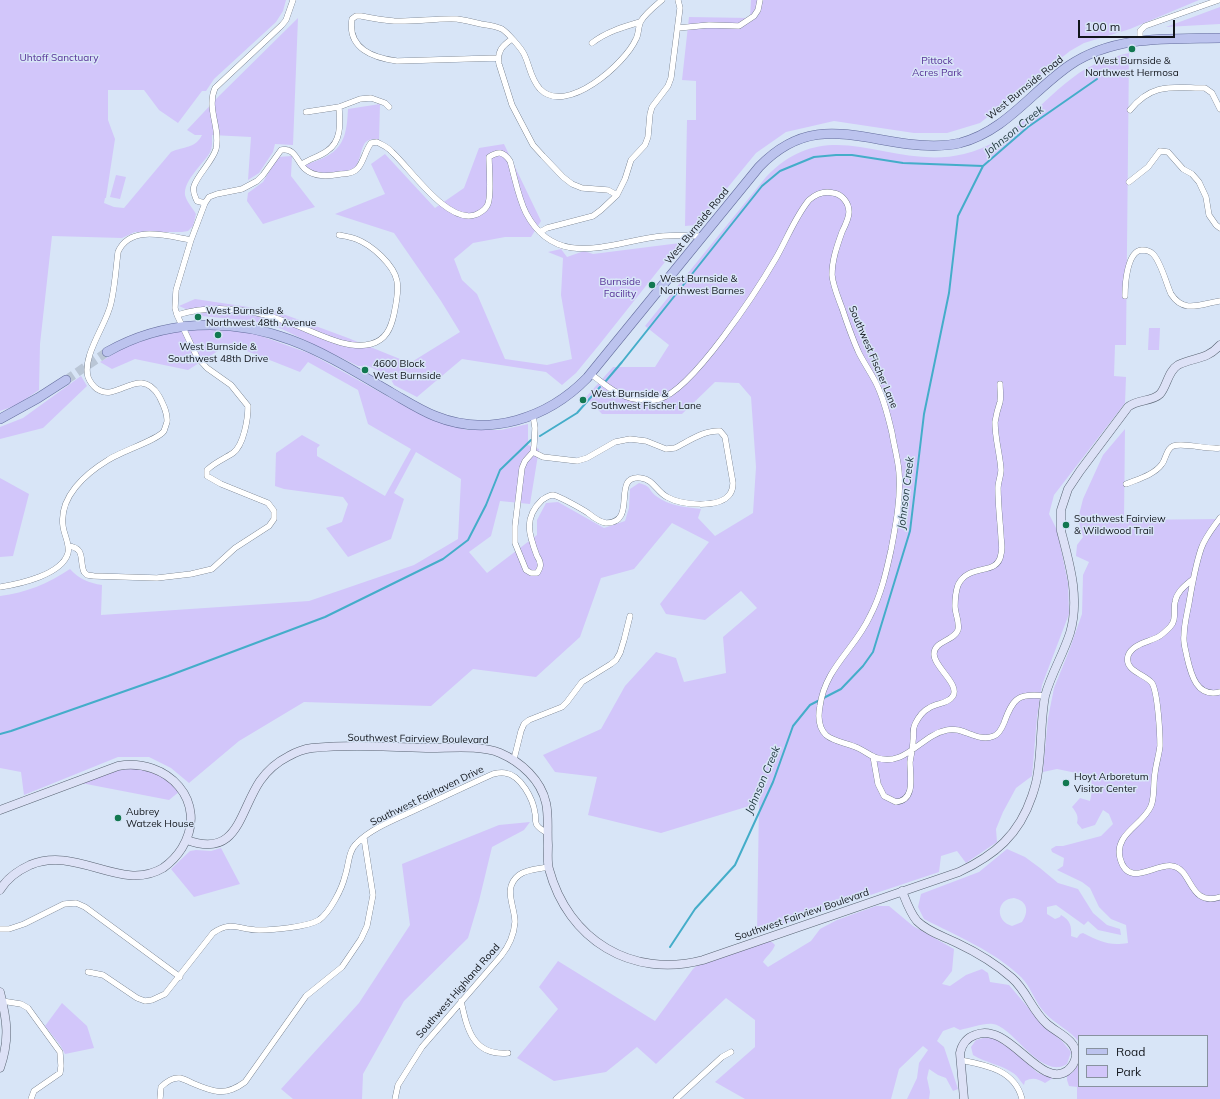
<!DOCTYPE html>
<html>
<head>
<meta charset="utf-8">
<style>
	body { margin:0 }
	#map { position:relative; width:1220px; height:1099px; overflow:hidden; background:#d8e5f7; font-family:Mulish,sans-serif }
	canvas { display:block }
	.legend { position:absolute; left:1078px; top:1035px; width:130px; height:52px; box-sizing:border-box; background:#d8e5f7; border:1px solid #88929f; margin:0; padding:5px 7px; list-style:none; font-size:12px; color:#11151b }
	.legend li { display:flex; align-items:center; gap:8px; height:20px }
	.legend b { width:20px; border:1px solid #88929f }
	.scale { position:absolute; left:1078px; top:20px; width:97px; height:18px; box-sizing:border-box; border:2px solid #11151b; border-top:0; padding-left:5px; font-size:12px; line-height:14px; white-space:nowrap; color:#11151b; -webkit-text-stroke:3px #d8e5f7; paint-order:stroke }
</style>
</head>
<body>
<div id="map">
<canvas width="1220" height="1099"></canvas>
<ul class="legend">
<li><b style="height:5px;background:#bcc3ee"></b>Road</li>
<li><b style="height:11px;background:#d2c6fa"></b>Park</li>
</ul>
<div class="scale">100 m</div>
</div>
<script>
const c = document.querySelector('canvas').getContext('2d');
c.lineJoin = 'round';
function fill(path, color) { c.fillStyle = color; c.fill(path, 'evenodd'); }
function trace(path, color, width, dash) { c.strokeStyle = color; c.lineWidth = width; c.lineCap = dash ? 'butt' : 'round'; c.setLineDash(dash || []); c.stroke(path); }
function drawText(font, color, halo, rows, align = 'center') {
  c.font = font + ' Mulish,sans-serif'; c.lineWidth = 3; c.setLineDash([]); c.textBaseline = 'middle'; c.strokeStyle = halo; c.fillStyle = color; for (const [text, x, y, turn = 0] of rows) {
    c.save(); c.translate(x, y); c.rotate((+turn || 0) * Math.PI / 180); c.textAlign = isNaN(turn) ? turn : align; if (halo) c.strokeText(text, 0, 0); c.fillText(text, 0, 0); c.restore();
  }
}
fill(new Path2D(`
	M0,0H286L283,11L276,22L214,79L206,91H202L178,123L159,110L144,90H108V120L115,139L106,198H105L104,203L114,207L124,208L171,152C184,146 195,149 202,135H195L187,130L219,96L298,18L293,145L275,144L273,152L259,173L248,180L251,137L212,135C212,142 213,148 209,154C202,165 180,184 186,198C188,203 193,209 196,214L193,226L188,231L182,232H135L122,238L52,236L40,344L39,390L17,405L0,411Z
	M751,0H1199L1130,29L1084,43L1070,51L980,123L947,133H914L834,121L786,132L756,153L697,225L685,226L687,120H696V81L682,80L689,17L750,18Z
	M1220,7V24L1166,27Z
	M1129,53L1126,345H1115L1114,376L1126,377L1125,403L1054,495L1049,514L1057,530L1068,583L1069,614L1042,685L1037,717L1032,776L1016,788L1003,812L996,829L997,842L966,863L957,851L941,856L939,872L757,933L759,803L661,833L588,815L597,777L555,772L543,755L601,729L625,686L656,652L676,658L684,682L726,673L723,637L757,608L741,591L705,620L666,614L660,604L709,542L672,523L634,569L601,578L580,637L536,677L473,669L431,706L304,702L239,741L189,783L171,768L149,757H118L24,795L21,772L0,768V596C26,593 49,583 70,569C79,579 89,583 102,585L101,615L309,601L414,565L458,539L461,479L416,452L394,493L404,499L391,539L348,557L326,528L342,522L348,504L343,497L284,489L275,486L276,453L302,435L320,445L317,448V456L385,496L411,449L368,424L358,390L308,362L300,372L229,344L188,370L135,359L112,369L100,362L129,345L179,330L218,328L253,333L311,354L423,416L467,430H501L528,424V445L539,449L530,504L500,501L491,536L469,552L487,573L537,535V520L546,503L558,502L604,528L625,521L629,508L630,489L639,483C653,487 647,489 656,496C669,506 685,507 701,509L698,518L715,536L753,513L756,467L751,397L739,383L715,382L682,414H602L586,397L613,367H655L669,345L645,326L766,177C830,110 890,172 964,154C1014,142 1039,101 1079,73C1094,63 1112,57 1129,53Z
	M380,104L379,140C358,135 364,157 355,167C349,173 323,174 315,172C311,171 307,168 304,166C312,162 320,160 327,156C346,146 347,128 348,109Z
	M504,144L541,221L531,237H505L473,243L454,259L462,280L477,294L505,359L547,365L572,359L561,295L563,258L548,252L561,249L567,257L584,251L593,254L680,243L599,345L576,373L562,385L546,372L462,359L417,397L394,385L389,376L368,366H358L282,329L253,321L202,316L179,306L195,299L275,311L348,338L410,363L460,332L441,301L394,233L335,214L385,194L371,164L385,154L435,208L464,188L479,148Z
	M292,156L291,176L315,207L263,224L247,201L248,193L263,182L278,157Z
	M116,175L126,177L120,199L110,197Z
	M1149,328H1160L1159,350H1148Z
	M81,376L87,386L43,428L0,439V427L23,418Z
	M1125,429L1124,520L1220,519V1099H1077V1087L1069,1086L1067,1080V1076L1073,1072L1079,1063V1086H1207V1036H1079V1042C1070,1030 1055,1024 1045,1013C1035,1002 1031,987 1021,977C994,951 957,936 924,919L918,907L921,894L979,872L1007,849L1025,857L1040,868L1058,883L1078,889L1093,913L1107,925L1120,929L1121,935L1098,930L1088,921L1084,925L1056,905L1047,907V914L1055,919L1060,917L1061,915C1070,920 1072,926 1071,936L1077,938L1080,934L1083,933C1101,942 1109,946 1128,943L1126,925L1111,919L1099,907L1090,888L1082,882L1057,870L1063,866L1064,858L1052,852L1051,849L1056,846H1063L1101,836L1113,824L1109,814L1103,810L1095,825L1082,829L1077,823C1079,816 1076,812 1072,807L1080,798L1090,801L1092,791L1091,776L1057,769L1043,772L1048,718L1054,688L1069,651L1082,614L1083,575L1089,562L1076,556L1077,545L1083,537L1078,519L1083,499L1103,455ZM1014,898C1028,901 1029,912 1022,922L1012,926C995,921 996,899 1014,898Z
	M0,478L29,494L13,556L0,557Z
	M142,768L165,777L180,791L169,800L81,783L119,770Z
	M530,822L524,830L492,847L479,901L468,938L404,1001L363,1074L362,1099H293L281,1089L359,1003L410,925L402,864L499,825Z
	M221,848L240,884L194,897L171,869L190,851L196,850L211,851Z
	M876,906H889L913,926L954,949L952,971L942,984L950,986L966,975L982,969L988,973L990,982L1009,985L1042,1024L1062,1041L1071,1052L1067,1064C1065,1065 1061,1067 1059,1067C1035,1070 1011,1026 993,1024C983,1023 970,1028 960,1030L954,1027L943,1031L937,1041L944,1047L958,1089L953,1091L946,1078L938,1075L929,1069L927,1078L930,1092L929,1099H907L917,1078L919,1063L928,1050L923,1046L899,1069L891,1099H745L715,1082L755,1047V1020L726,998L656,1064L637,1047L606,1072L554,1081L517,1058L558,1009L539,987L558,961L655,1021L693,969L703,960L757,941L772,942L775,945C772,953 767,955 763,962L768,967L811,941L820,929L837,920Z
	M62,1003L87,1026L94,1048L65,1054L60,1045L45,1026Z
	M987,1037L1002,1041L1038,1073L1053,1078L1045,1083C1038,1079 1033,1077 1025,1081L1024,1085C1020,1081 1017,1075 1013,1073C1000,1064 986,1063 973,1055L971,1047L976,1040Z`), '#d2c6fa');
trace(new Path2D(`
	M605,382L622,362L762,186L780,171L814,157L836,155H852L903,163L983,166
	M540,436L577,413L600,387
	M0,734L11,731L168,676L325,617L443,559L468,540L486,505L500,470L531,440
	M670,947L695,909L735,865L773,782L793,726L810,705L841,689L863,666L873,652L910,531L924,414L949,293L958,216L983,166L1028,127L1097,79`), '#44adc9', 2);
trace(new Path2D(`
	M66,380L107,352`), '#bac6d6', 9, [9, 4.5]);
const street = new Path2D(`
	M678,28L709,25L739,26L754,16L758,10L760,0
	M512,39C502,46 497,51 499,64L512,105L533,145L543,156L563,177L572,184L582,188L608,190L617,195
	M1140,40V31L1145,26L1219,0
	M592,43C606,32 623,27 640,22
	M498,58L397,61C374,58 347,49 352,19L356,16H361C371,18 382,20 394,21C415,22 436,18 457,19C465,20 473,22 481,24C488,25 496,26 502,29C507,32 521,48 524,54C530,66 530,78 540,89C566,116 625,64 636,39C639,34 638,26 641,21C646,13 655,6 662,0
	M1130,110C1153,82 1173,88 1205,88L1212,93L1220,109
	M306,112L339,107L360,99L371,98L385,103L389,107
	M302,164C311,158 319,157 327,151C342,141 340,123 339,107
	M1129,182L1148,167L1160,151L1168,152L1183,169L1192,174L1199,182L1206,197L1209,215L1216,225L1220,228
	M205,203L197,201C195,196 192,192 194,186C198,174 212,162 216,149C221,128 206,109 215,88L282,25L286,20L293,0
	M540,232L547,228L593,216L601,210L617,195L625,179L631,160L645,145L648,137L650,114L652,107L668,86L671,78L680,8L678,0
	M1125,296C1125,284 1127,251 1142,250C1146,250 1150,251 1153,254C1161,262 1166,283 1171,294C1184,314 1200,304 1220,301
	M177,315C213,304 252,309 287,322C312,330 345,351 371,344C386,340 391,328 394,314C396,304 399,292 397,281C394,265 372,245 356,239C351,237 344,236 339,235
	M591,374C609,388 621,399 644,400C649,400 655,401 659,399C692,391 758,289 776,258C787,239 795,217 809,200C816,194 825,191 833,193C842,194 849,203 849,212C849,218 845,226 842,232C837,246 832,260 832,275C833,286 838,297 842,308C847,323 852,338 859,353C864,363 871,373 876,383C884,399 888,416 892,433C894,446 898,459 899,472C901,498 896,524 891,550C886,573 881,595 870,616C855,649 825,668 820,706C818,716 818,727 826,735C834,742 848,743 858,748C865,751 870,756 877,758C906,767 921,735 947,730C963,726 977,743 994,736C999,734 1002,728 1004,723C1013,698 1018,693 1045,696
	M533,415L535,428L534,446L533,452L525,461L522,468L515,526V543L526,570L531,573H537C538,572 540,568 540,567C541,564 539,559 537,556C529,535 523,518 542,500C545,498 549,495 553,495C559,496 582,509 588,513C593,517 599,522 606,523C639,523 610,474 641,478C653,479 657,492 667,497C681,505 719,509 730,494C732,491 733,487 733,483L725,437L720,431C704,430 689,441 675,448L666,449L646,441L630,439L615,442L587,458L577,461L543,457L533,452
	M1126,484C1138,479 1154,475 1162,464C1166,459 1166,449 1173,446C1184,442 1207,450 1220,448
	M1220,518C1213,528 1205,537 1201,549C1195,567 1192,585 1189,603C1187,614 1184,625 1184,636C1183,643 1186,651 1187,657C1191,675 1197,698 1220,692
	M68,546C86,548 79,560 84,572L87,575L94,576L157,578L191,574L212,569L235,548L269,526L274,519V511L268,503L221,484L207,476V470C215,462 224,459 233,453C244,445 248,418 248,406L231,385L207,368L197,357L177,315L175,308L176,290L191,240L205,203L209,197L217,194L242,189L257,181L263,175L281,150C295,147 297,162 305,169C315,178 330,176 341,174C347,174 354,173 358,168C364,161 365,151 371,143L377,142C382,145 388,147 392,152C410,168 447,224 475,215C480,213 484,211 487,206C492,199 489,167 489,157C498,151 503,151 510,161C515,178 518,197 526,213C557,272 613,241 663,236C676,235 689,236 702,236
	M1193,579C1186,585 1177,591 1175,602C1173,611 1177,620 1170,627C1166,631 1162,635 1158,637C1149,642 1132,644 1128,656C1124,671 1145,674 1152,683C1158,693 1160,734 1160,746C1159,755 1156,764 1155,773C1153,783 1155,796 1151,806C1143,825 1114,834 1120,858C1128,889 1155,863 1172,866C1193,869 1188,907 1220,897
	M0,587C19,584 62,575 68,553C70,544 64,535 63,526C59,497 85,474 108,460C119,452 158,440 164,431C165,428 166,425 167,422C168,413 163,404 159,396C139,364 118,403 97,389C93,386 90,382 88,377C82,355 107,324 111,303C115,286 116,268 118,252C130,224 168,236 191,240
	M873,756L878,784L884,796L896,802C916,800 910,776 910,762C911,755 913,748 913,741C914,735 912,730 915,724C918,718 923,711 929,708C936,703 948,704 953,696C960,684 934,667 934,654C934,641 954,641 958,630C960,622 955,614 955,606C955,599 956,591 958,585C969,562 998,577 1001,554C1003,548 1001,542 1001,536C1000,520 998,504 998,488C998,482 1001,476 1001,470C1000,454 995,439 995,422C996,416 998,408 1000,402C1001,396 1000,390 1000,384
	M514,759L521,731L524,724L529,720L562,707L567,702L582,682L611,664L616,660L620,653L624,640L630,616
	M0,929H9L24,924L64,904L76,903L85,907L180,977
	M88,972L103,975L137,998L145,1001L152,1000L165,994L213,933C231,920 239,930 259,930C274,930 307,927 319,920C330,912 342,889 345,876C349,865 348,851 357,843C372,828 394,820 413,811C439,799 466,786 493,774C497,773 501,772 505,773C521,775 533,799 535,813C536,816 535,820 536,823C537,828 543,830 547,833
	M2,1001L21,1004L28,1008L60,1052L61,1066L60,1073L34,1091L31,1099
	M461,1001C467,1029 473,1056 508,1053
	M960,1060C986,1065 1015,1070 1022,1099
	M160,1099L161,1087C166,1082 172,1077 180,1078C184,1079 188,1081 192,1083C213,1092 225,1097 245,1082L306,996L342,967L361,939L367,926L373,895L364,838
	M395,1099L398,1085L422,1047L501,956C509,946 514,935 515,922C515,906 502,888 519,875C527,869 539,869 549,867
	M676,1099L722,1057L731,1052`);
const secondary = new Path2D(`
	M0,810L118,766C167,757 210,802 182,848C177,856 170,863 163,868C121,893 77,845 30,865C17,871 7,878 0,890
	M187,840C238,859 239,812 260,781C267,771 277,762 289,756C296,752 304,749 312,748C351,744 391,747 431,748C452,748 481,745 500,753C521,762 541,780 546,803C549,816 547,831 548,845C548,853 547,862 549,869C568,940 632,979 703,960L959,872C995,855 1019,835 1032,796C1034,790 1036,784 1037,778C1042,751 1040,723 1045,696C1051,674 1063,655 1070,633C1080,599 1070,565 1061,531V510L1068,489L1080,471L1128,407C1137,399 1152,402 1160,394C1167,386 1168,371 1178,365C1194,357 1207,360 1220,345
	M902,891C906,901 910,913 917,921C928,932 943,936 957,943C976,952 996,964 1012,978C1027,991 1032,1011 1047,1024C1057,1033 1077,1040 1076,1056C1075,1062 1071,1068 1067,1071C1040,1090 1008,1020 975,1035C966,1038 962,1044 960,1053L964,1099
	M0,992C7,1020 10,1039 0,1068`);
const primary = new Path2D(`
	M107,352C163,320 230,317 291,340C326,353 359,374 392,393C406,401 420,410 435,416C489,438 548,418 587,378L759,167C807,117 849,136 908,144C925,146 943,147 960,143C1006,131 1032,91 1070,65C1115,35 1169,39 1220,38
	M0,419L38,398L66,380`);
trace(street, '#586372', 6);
trace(secondary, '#586372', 9);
trace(primary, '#636c9c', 10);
trace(street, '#fff', 5.5);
trace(secondary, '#dde1f6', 8);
trace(primary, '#bcc3ee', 9);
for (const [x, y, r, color] of [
	[1132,49,4,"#127850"],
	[652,285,4,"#127850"],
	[198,317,4,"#127850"],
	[218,335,4,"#127850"],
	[365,370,4,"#127850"],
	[583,400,4,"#127850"],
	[1066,525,4,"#127850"],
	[1066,783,4,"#127850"],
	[118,818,4,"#127850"]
]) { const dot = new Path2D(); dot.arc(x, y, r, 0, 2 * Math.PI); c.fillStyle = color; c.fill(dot); trace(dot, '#d8e5f7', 1.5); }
drawText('10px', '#542f95', '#d8e5f7', [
	["Uhtoff Sanctuary",59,58],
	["Pittock",937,61],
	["Acres Park",937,73],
	["Burnside",620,282],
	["Facility",620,294]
]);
drawText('10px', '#11151b', '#d8e5f7', [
	["West Burnside &",1132,61,"center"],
	["Northwest Hermosa",1132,73,"center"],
	["West Burnside &",660,279],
	["Northwest Barnes",660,291],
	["West Burnside &",206,311],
	["Northwest 48th Avenue",206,323],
	["West Burnside &",218,347,"center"],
	["Southwest 48th Drive",218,359,"center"],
	["4600 Block",373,364],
	["West Burnside",373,376],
	["West Burnside &",591,394],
	["Southwest Fischer Lane",591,406],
	["Southwest Fairview",1074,519],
	["& Wildwood Trail",1074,531],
	["Hoyt Arboretum",1074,777],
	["Visitor Center",1074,789],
	["Aubrey",126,812],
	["Watzek House",126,824]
], 'left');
drawText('10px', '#11151b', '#d8e5f7', [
	["West Burnside Road",1025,88,-39],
	["West Burnside Road",697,226,-51],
	["Southwest Fischer Lane",873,357,67],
	["Southwest Fairview Boulevard",418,739,1],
	["Southwest Fairhaven Drive",427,796,-26],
	["Southwest Fairview Boulevard",802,915,-19],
	["Southwest Highland Road",458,991,-49]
]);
drawText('italic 11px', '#1e353c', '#d8e5f7', [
	["Johnson Creek",1014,131,-39],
	["Johnson Creek",906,493,-83],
	["Johnson Creek",763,780,-67]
]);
</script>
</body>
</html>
